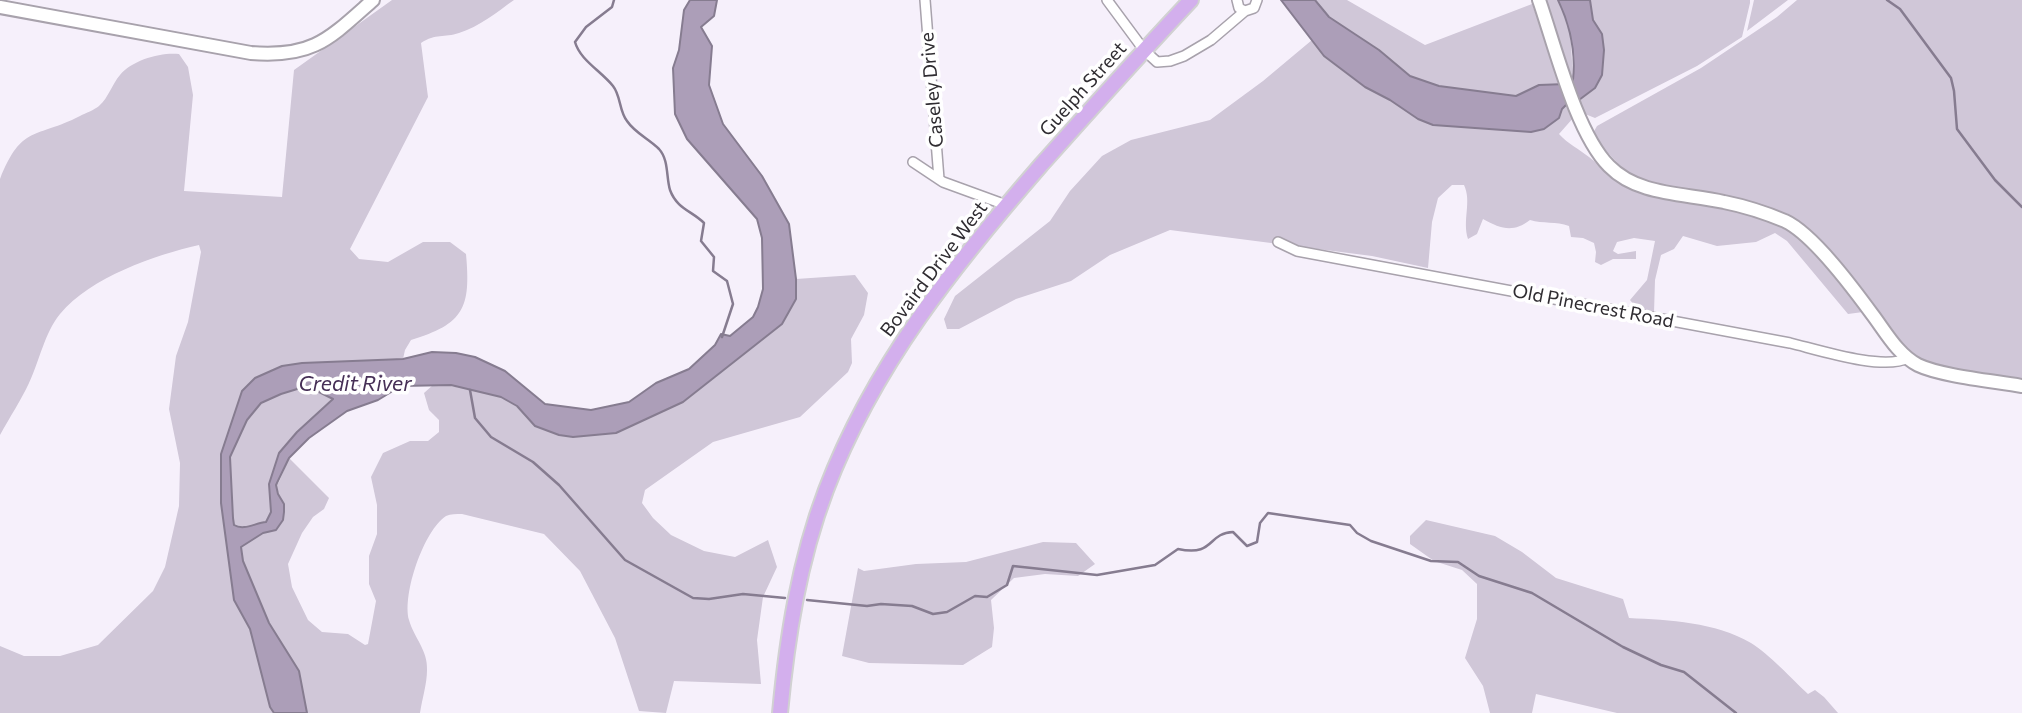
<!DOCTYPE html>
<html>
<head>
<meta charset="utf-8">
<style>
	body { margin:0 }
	canvas { display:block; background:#f6f0fb }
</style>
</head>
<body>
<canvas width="2022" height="713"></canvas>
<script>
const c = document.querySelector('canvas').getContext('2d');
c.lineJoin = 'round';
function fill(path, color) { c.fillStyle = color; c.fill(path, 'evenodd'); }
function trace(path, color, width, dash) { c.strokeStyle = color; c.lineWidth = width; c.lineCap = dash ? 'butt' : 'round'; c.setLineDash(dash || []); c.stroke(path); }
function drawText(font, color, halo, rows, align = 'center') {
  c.font = font + ' Commissioner,sans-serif'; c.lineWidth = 7; c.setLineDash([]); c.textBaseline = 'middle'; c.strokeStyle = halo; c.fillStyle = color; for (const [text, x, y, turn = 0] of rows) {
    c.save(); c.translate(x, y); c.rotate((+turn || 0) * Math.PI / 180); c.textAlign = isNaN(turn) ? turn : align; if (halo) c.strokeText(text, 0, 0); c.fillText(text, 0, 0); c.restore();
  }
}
fill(new Path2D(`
	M392,0H514C497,12 479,27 459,33C444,38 436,33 421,43L428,97L350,249L359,259L388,262L423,242H450L466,254C471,308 464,324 411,340L405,350L403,359L302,363L282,366L255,378L242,391L221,454V503L234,600L250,629L270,707L274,713H0V646L24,656H60L98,645L153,591L165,567L179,506L180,463L169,409L176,356L188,322L201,252L199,245C155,255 91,277 60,314C44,334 40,360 29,383C21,400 10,417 0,435V179C22,124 35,139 80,116C86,113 94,110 99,106C109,97 112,84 120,75C132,60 161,52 179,54L188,67L193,95L184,191L282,197L294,70Z
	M1315,0H1347L1425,45L1532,4L1561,84L1539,85L1516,96L1439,86L1409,76L1379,50L1329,17Z
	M1544,0H1558L1570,24L1573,80Z
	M1590,0H1750V3L1742,37L1697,66L1595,118L1585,114L1579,100L1595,88L1602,34L1593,20Z
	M1754,0H1788L1747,31Z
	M1797,0H2022V382L1947,369L1924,362L1909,352L1809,233L1642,181L1628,174L1606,151L1603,152L1593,133L1597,126L1701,68L1777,17Z
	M1312,40L1324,56L1365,87L1390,100L1531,132L1568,103L1574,117L1559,134C1568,144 1579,149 1589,157C1604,169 1619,184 1637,191C1658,200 1682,201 1705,204C1729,207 1767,217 1788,228C1819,246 1841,284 1863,312L1848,314L1787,241L1775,233L1756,242L1717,246L1683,236L1674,249L1661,255L1655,280L1654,313C1644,313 1636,308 1630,300L1647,280L1655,241L1634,238L1617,242L1613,251L1618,254L1636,251V259H1613L1601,265L1595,262L1596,252L1594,243L1583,238L1571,237L1569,226C1556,221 1543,224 1530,220C1513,233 1501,229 1483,219L1477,234L1468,239C1462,220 1472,202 1464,185H1452L1438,198L1432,222L1428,268L1372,256L1170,230L1110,255L1071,281L1016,299L959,329H947L944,319L955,296L1050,221L1070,191L1102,156L1131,140L1210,120L1263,81Z
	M855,275L868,293L864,315L851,339L852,363L848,372L800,417L713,442L645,490L642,503L653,518L671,535L704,551L735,557L768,540L777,567L763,597L757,640L761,684L674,681L666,713L639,711L615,638L580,571L544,534L462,514C456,514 451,514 446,516C424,530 402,594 409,620C414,638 428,650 427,670C427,684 422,699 420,713H307L299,671L269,623L243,561L241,547L263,533L276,530L281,501L276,485L279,482L289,458L329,498L324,509L313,517L302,533L288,564L292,587L308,620L322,632L348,634L365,645L368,644L376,601L369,584V556L377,534V505L371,477L383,453L410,441H428L439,432V420L429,410L424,393L433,385C457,385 495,391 515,405C522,410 529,419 535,426L683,402L782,324L796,299V279Z
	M308,386L334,398L284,447L269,484L271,512L266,522C254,523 244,532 234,525L233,518L230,457L247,420L261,403L281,394Z
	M1426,520L1495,536L1522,552L1556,578L1623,599L1629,618C1670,620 1715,622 1751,643C1769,654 1792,679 1808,694L1815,690L1824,697L1838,713H1617L1536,694L1532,713H1490L1483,686L1465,658L1477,619V584L1462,570L1434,561L1410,544V536Z
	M1043,542L1076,543L1095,564L1078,576L1045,574L1014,578L991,600L994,628L992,647L963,665L869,663L842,656L858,568L864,571L916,564L966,562Z`), '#d0c7d8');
const water = new Path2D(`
	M690,0H717L714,16L701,27L712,46L709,85L723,124L762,176L789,224L796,279V299L782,324L683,402L616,433L573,437L559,435L535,426L517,406L501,397L451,385L401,386L378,400L347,411L309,438L289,458L276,485L278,494L284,504V512L283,520L276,530L263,533L241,547L243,561L269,623L299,671L307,713H274L270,707L250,629L234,600L221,503V454L242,391L255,378L282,366L302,363L403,359L432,352L456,353L475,357L505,371L545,404L591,410L629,402L656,383L689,369L715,345L721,334L730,336L753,317L758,307L763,289L762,238L757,219L687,139L675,114L673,68L679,50L684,10ZM307,386L333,399L297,432L279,453L269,484L271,512L266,522C255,523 244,531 234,525L233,518L230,457L247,420L261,403L281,394Z
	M1281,0H1315L1329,17L1379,50L1410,76L1439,86L1516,96L1539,85L1566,84L1573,80C1576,52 1570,25 1558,0H1590L1593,20L1602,34L1604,50L1602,75L1595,88L1579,100L1568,103L1562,109L1559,118L1544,129L1531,132L1433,125L1418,119L1390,100L1365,87L1324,56Z`);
fill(water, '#ac9eb8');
trace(water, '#867c90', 2);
trace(new Path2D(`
	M614,0L612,7L586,27L575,42C580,60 601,71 613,86C621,96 619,111 627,121C635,133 649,139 659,149C669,160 666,177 670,190C677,209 692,211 704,223L701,241L714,257L713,271L727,281L733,304L722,337
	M1887,0L1900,9L1951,78L1954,91L1957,129L1995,180L2022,207
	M470,390L475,418L491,437L533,462L559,485L625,560L693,598L709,599L743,594L785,598
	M807,600L867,606L881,604L912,606L933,614L947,612L975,596L987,597L1007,585L1013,566L1097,575L1155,565L1178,549C1215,557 1207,533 1233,532L1247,546L1257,542L1260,523L1268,513L1350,525L1357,533L1371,541L1431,561L1458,562L1479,576L1532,593L1623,647L1661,665L1684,672L1736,713`), '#867c90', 2.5);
const minor = new Path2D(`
	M925,0L939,179
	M1107,0L1144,50L1157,62L1170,61L1184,56L1211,40L1245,11L1254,8L1257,0
	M1237,0L1239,8L1245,11
	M913,162L943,182L1006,205
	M1278,242L1297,251L1790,343C1819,350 1883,371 1908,358`);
const secondary = new Path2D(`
	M1539,0C1555,46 1576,133 1609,166C1638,196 1685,193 1724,202C1744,206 1766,213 1785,221C1813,234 1853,288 1872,314C1885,331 1898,355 1918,365C1941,376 1994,381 2022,386
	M0,7L251,53C313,58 329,39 373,0`);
const primary = new Path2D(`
	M780,713C787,638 799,561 826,490C873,366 955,264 1041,165C1091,109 1140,54 1191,0`);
trace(minor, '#a8a2ac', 12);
trace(secondary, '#a8a2ac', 16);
trace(primary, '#d1d1d2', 18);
trace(minor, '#fff', 9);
trace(secondary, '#fff', 12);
trace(primary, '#d3afed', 14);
drawText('19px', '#2f2c31', '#fff', [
	["Guelph Street",1083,89,-48],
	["Caseley Drive",932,90,-95],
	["Bovaird Drive West",934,269,-53],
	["Old Pinecrest Road",1593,306,11]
]);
drawText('italic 21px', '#462f56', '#fff', [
	["Credit River",355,384]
]);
</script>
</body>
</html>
